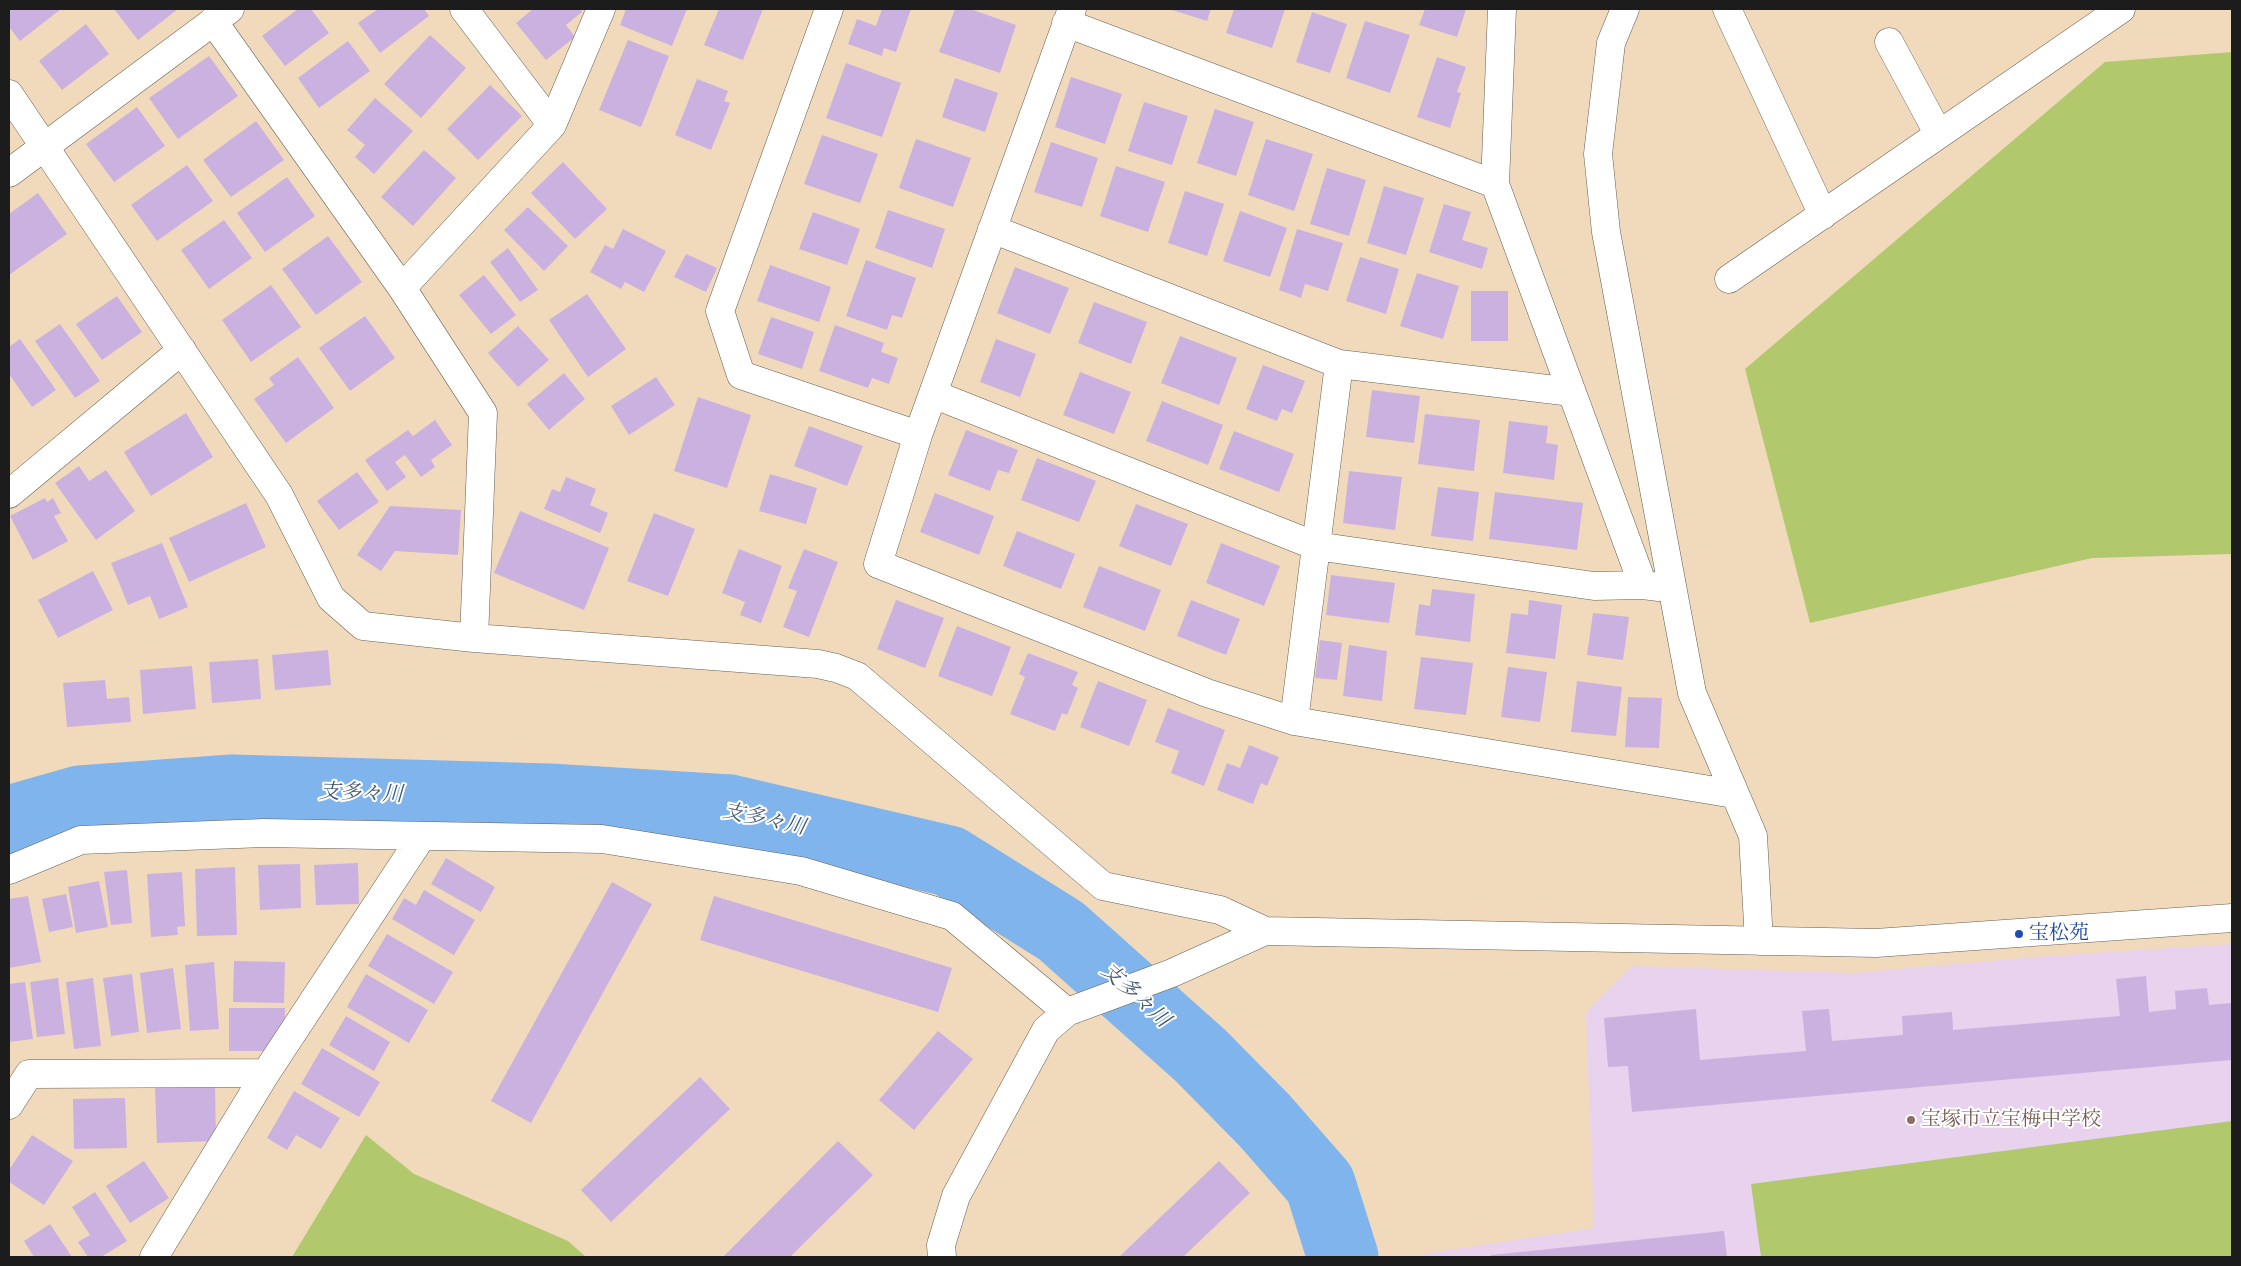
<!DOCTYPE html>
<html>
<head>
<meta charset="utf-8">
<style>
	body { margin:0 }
	#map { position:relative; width:2241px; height:1266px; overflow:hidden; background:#f1dabb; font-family:"Gentium Book Plus",serif }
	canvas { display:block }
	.frame { position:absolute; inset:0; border:10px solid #1c1c1c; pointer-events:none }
</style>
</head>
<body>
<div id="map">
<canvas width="2241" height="1266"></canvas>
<div class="frame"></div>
</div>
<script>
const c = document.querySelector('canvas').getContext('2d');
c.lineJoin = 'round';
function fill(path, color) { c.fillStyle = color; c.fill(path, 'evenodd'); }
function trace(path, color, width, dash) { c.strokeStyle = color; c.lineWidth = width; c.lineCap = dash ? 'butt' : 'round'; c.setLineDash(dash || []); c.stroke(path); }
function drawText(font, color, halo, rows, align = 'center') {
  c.font = font + ' "Gentium Book Plus","Noto Serif JP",serif'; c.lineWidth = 4; c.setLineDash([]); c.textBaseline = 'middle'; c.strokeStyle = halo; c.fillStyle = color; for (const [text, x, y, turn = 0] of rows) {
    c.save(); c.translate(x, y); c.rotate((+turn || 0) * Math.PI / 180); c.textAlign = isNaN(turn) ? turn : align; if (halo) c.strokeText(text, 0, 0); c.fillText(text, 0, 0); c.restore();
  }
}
fill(new Path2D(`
	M2232,944V1257H1424L1423,1254L1594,1228L1586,1013L1632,966L1855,973L2034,957Z`), '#e8d2ee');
fill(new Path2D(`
	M2232,52V554L2092,558L1810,623L1745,369L2105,62Z
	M2232,1121V1257H1761L1751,1184Z
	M366,1135L414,1174L568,1241L586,1257H292Z`), '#b1c86d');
trace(new Path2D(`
	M9,821L80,801L232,790L549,799L730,810L949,861L1061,931L1201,1056L1265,1121L1320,1184L1343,1257`), '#7fb4ed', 71);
fill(new Path2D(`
	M9,9H61L20,41L9,27Z
	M114,9H178L138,40Z
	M298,9H311L329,33L285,66L262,36Z
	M378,9H424L429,16L380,53L358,23Z
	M533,9H580L582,12L566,25L575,37L546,60L516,23Z
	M626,9H687L672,46L620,25Z
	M719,9H763L743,60L704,45Z
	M882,9H911L896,52L884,48L882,56L848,44L857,19L876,26Z
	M955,9H970L1016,25L1000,73L939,52Z
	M1169,9H1211L1207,21Z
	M1234,9H1285L1272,48L1226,33Z
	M1425,9H1466L1457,37L1419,25Z
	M1312,12L1347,24L1330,73L1296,62Z
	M1365,21L1410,35L1390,93L1346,78Z
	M86,24L109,54L62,90L39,61Z
	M430,35L466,68L421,118L384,84Z
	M628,40L669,56L641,127L599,110Z
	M348,41L370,71L319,108L298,78Z
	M209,56L238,96L178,139L149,98Z
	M1437,57L1466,67L1457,92L1461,93L1450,128L1417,117Z
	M846,63L901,83L882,137L826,118Z
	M1071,77L1122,94L1105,144L1055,127Z
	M955,78L998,93L985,132L942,117Z
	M697,79L728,91L724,101L730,103L711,150L675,135Z
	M490,85L522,116L478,160L447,129Z
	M375,98L413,131L374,174L355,157L365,145L347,130Z
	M1144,102L1188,116L1172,165L1128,151Z
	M137,107L165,146L114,182L86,144Z
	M1215,109L1254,122L1236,176L1197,163Z
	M256,121L284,160L231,197L203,160Z
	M822,135L878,154L860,203L804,184Z
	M916,139L971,158L953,207L899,188Z
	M1266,139L1313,154L1294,211L1248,195Z
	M1051,142L1098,158L1082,207L1034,192Z
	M424,150L456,178L413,226L381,197Z
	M563,162L607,209L575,239L531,193Z
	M187,165L213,201L157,241L131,205Z
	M1116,166L1165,182L1148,232L1100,216Z
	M1327,168L1366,180L1349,236L1310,224Z
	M287,177L315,216L265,252L237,213Z
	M1384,186L1424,198L1406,255L1367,243Z
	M1185,191L1224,204L1207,256L1168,243Z
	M38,193L67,234L9,275V214Z
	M1444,204L1471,212L1462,240L1488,248L1482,269L1429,252Z
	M528,207L568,246L544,271L504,230Z
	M888,210L945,229L932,268L875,248Z
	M1240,211L1287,228L1270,277L1223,261Z
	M813,212L860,229L847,265L799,249Z
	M224,220L252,258L209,289L181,250Z
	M623,229L666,251L644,292L625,282L621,289L590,272L605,245L613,249Z
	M1297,229L1343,243L1328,291L1305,284L1301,298L1279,290Z
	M328,236L362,282L316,315L282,269Z
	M508,248L538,290L520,302L490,262Z
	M686,254L717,268L706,292L674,277Z
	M1360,257L1399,269L1386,314L1346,301Z
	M866,260L916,278L902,318L892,315L887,330L846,316Z
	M770,265L831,287L819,322L757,301Z
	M1015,267L1069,288L1050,334L997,313Z
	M1417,273L1459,286L1443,339L1400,326Z
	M484,275L516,315L491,334L459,295Z
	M271,285L301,327L251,362L222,320Z
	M1471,291H1508V341H1471Z
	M587,294L626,349L588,377L549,320Z
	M117,296L142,332L102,360L76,324Z
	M1094,302L1147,322L1131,364L1078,343Z
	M365,316L395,358L350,391L319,348Z
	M771,317L814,332L802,369L758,354Z
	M60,324L100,381L75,398L35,341Z
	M835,325L884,343L881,352L898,358L889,384L872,378L868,388L819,371Z
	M518,326L549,360L518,387L488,353Z
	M1180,336L1237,358L1219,405L1161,383Z
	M20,339L56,390L32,407L9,374V347Z
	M996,339L1036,354L1020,397L980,382Z
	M298,357L334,408L286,443L254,399L274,385L269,378Z
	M1263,365L1305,381L1292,413L1282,409L1277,421L1246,409Z
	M1080,372L1131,392L1114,434L1063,415Z
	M564,373L585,399L549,430L527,404Z
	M656,377L675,405L629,435L611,406Z
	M1372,390L1420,396L1414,443L1366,437Z
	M698,397L751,415L727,488L674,471Z
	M1162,401L1223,425L1208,465L1146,441Z
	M186,413L213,457L151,496L124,452Z
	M1425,414L1480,420L1474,471L1418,464Z
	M435,420L452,445L431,460L435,467L421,477L405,455L395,462L406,477L387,491L365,460L408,430L413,436Z
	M1509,421L1548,426L1546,443L1558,445L1554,480L1503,473Z
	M809,426L863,446L847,486L794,466Z
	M966,430L1018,450L1009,473L998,470L990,491L948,475Z
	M1234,431L1294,454L1279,492L1219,469Z
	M1037,458L1096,481L1079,522L1021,500Z
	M79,466L89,481L106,470L135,511L96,540L55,483Z
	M1349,471L1402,477L1395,530L1343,523Z
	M357,472L379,502L339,530L317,501Z
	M770,474L817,488L806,524L759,511Z
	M566,477L596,489L590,505L608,513L600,533L544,509L552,489L560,492Z
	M1438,487L1479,492L1473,541L1431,536Z
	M1495,492L1583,503L1577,550L1489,539Z
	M935,493L994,516L979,555L920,532Z
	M45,498L47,502L53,498L61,513L54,516L68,541L33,560L10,516Z
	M246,503L266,547L189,582L169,538Z
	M1136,504L1188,524L1171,566L1119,546Z
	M390,506L461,510L458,555L395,551L381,571L357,555Z
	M520,511L609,548L584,610L494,573Z
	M654,513L695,529L668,596L627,581Z
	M1017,531L1075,554L1061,589L1003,566Z
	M162,543L188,607L159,619L150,596L128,605L111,563Z
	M1221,543L1280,566L1264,606L1206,583Z
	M739,549L782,566L761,623L740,615L745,602L722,593Z
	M804,549L838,562L809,637L783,627L797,591L788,588Z
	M1099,566L1161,590L1145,631L1083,607Z
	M93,571L113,610L58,638L38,600Z
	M1331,575L1395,583L1389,623L1326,615Z
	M1432,589L1475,594L1470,642L1415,635L1419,604L1430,606Z
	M896,600L944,618L925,668L877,649Z
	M1191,600L1240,619L1226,655L1177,636Z
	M1529,600L1562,605L1555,659L1506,653L1511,613L1528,615Z
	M1593,613L1629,617L1623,660L1587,655Z
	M957,626L1011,647L992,696L938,676Z
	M1320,640L1342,643L1337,680L1315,678Z
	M1349,645L1387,651L1382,701L1343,696Z
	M328,650L331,685L275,690L272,655Z
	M1028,653L1078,672L1072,685L1078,688L1067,715L1062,713L1055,731L1010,714L1025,677L1019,674Z
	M1421,657L1473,663L1466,715L1414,709Z
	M258,659L261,699L212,703L209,662Z
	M192,666L196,709L143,714L140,670Z
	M1508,667L1547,672L1540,722L1501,717Z
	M105,680L107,699L129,697L131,722L67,727L63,683Z
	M1098,681L1147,700L1129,746L1080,727Z
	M1577,681L1622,687L1616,736L1571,732Z
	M1628,697L1662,698L1659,748L1625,747Z
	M1168,708L1225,730L1204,786L1171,773L1179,751L1155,742Z
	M1249,745L1279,757L1267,786L1261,783L1253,804L1217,790L1227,763L1240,768Z
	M446,858L495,887L481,912L431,884Z
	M358,863L359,904L316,905L314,865Z
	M300,864L301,908L260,910L258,865Z
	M235,867L237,935L197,936L195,869Z
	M127,870L132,923L111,925L104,872Z
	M182,872L185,926L177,927L178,935L151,937L147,874Z
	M99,881L108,927L76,933L68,887Z
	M612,882L652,904L531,1123L491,1101Z
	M424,890L475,920L454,955L392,919L404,898L416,905Z
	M66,894L73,927L49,932L42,899Z
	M28,896L41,962L9,968V899Z
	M714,896L952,968L938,1012L700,940Z
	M387,934L453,972L434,1004L368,966Z
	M234,961L285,962L284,1003L233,1002Z
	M214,962L219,1029L190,1031L185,965Z
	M173,968L181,1029L147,1033L140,973Z
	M132,974L139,1032L111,1036L103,978Z
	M366,974L428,1010L409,1043L347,1007Z
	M2146,976L2149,1012L2176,1009L2175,991L2207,988L2209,1005L2232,1003V1060L1632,1112L1628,1066L1608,1067L1604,1018L1696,1009L1700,1060L1806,1051L1802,1011L1829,1009L1832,1041L1903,1035L1902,1016L1952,1012L1953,1030L2120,1016L2116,979Z
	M58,978L65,1034L37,1037L30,982Z
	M93,978L101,1046L74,1049L66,982Z
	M25,982L33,1039L9,1042V984Z
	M229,1008H285L284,1038L272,1051H229Z
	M346,1016L390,1042L374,1071L329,1045Z
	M938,1031L973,1059L914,1130L879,1100Z
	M322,1048L380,1082L359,1117L301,1084Z
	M700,1077L730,1109L611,1222L581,1190Z
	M215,1086L216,1141L157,1143L155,1088Z
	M294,1091L340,1118L321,1149L296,1135L287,1150L267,1138Z
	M125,1098L127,1148L74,1149L73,1099Z
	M32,1135L73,1161L44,1205L9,1182V1170Z
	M838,1141L873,1175L790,1257H723Z
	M144,1161L169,1198L130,1223L106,1186Z
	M1219,1161L1250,1193L1183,1257H1119Z
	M95,1192L127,1241L101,1257H88L78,1242L90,1235L72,1207Z
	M50,1224L72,1257H34L24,1241Z
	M1724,1231L1727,1257H1491V1255Z`), '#cbb1e0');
const street = new Path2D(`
	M464,9L552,125
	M829,9L720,311L741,375L918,435
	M1072,9L918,435L878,564L1207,693L1294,721L1734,794
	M1502,9L1495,184L1643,585L1659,587
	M1625,9L1611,43L1598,154L1606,232L1692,693L1753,836L1759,941
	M1727,9L1823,215
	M213,21L402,288L483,413L474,638
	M1066,23L1495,184
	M1889,42L1938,133
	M9,94L279,495L331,598L363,626L474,638L818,664L836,668L857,676L1103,886L1220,910L1265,931L1876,943L2232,918
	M9,173L230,9
	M992,229L1339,364L1572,392
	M1729,279L2121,9
	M402,288L552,125L601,9
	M933,394L1316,546L1594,586L1643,585
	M9,494L182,350
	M1294,721L1339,364
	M9,870L81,840L264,833L602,839L801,871L952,916L1067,1012
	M9,1105L29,1074L266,1073
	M154,1257L266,1073L422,836
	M942,1257L941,1245L956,1196L1046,1030L1067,1012L1172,973L1265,931`);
trace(street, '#675e54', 29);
trace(street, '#fff', 28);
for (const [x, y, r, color] of [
	[2019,934,5,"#1a4fb4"],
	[1911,1120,5,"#8d6e63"]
]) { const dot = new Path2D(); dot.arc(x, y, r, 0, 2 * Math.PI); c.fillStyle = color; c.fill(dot); trace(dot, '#fff', 2); }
drawText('20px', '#164399', '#fff', [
	["宝松苑",2029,934]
], 'left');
drawText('20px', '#785e54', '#fff', [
	["宝塚市立宝梅中学校",1921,1120]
], 'left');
drawText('italic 21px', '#445970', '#fff', [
	["支多々川",361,794,2],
	["支多々川",764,820,12],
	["支多々川",1135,996,42]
]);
</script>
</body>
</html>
